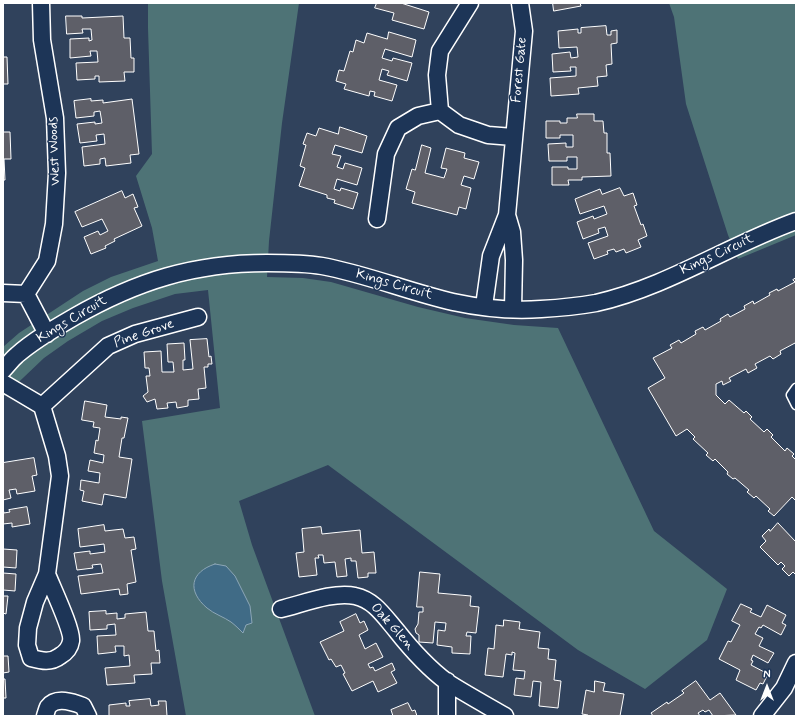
<!DOCTYPE html>
<html>
<head>
<meta charset="utf-8">
<style>
	body { margin:0 }
	#map { position:relative; width:799px; height:719px; overflow:hidden; background:#30425c; font-family:Mynerve,sans-serif }
	canvas { display:block }
	.frame { position:absolute; inset:0; border:4px solid #fff; pointer-events:none }
	.north { position:absolute; left:747px; top:667px; width:40px; height:40px; -webkit-text-stroke:3px #1d3557; paint-order:stroke; rotate:0deg; font-size:11px; font-weight:700; line-height:16px; text-align:center; color:#fff }
	.north::after { content:''; display:block; margin:auto; width:14px; height:18px; background:#fff; clip-path:polygon(50% 0,100% 100%,50% 72%,0 100%) }
</style>
</head>
<body>
<div id="map">
<canvas width="799" height="719"></canvas>
<div class="frame"></div>
<div class="north">N</div>
</div>
<script>
const c = document.querySelector('canvas').getContext('2d');
c.lineJoin = 'round';
function fill(path, color) { c.fillStyle = color; c.fill(path, 'evenodd'); }
function trace(path, color, width, dash) { c.strokeStyle = color; c.lineWidth = width; c.lineCap = dash ? 'butt' : 'round'; c.setLineDash(dash || []); c.stroke(path); }
function drawText(font, color, halo, rows, align = 'center') {
  c.font = font + ' Mynerve,sans-serif'; c.lineWidth = 3; c.setLineDash([]); c.textBaseline = 'middle'; c.strokeStyle = halo; c.fillStyle = color; for (const [text, x, y, turn = 0] of rows) {
    c.save(); c.translate(x, y); c.rotate((+turn || 0) * Math.PI / 180); c.textAlign = isNaN(turn) ? turn : align; if (halo) c.strokeText(text, 0, 0); c.fillText(text, 0, 0); c.restore();
  }
}
fill(new Path2D(`
	M148,3H299L282,123L269,241L267,277L303,278L331,282L418,307L465,318L514,325L558,328L654,531L727,589L707,640L645,689L578,650L328,465L239,501L252,545L315,716H186L162,581L142,421L220,408L208,290L175,294L133,308L102,321L68,341L44,358L3,397V347L19,333L83,291L111,277L158,261L152,228L136,176L152,154L148,28Z
	M669,3H796V235L738,259L728,235L686,104L674,17Z`), '#4e7376');
const water = new Path2D(`
	M215,564L226,566L235,576L250,606L252,623L246,625L243,633C239,629 235,625 231,622C224,617 214,614 207,608C187,591 190,572 215,564Z`);
fill(water, '#406b86');
trace(water, '#8ca6b6', 1);
const building = new Path2D(`
	M377,3H401L429,12L424,29L392,20L394,13L375,8Z
	M553,3H580L581,6L554,11Z
	M66,16H82V18L123,16L124,38H130L131,58H134V72H124L125,81L99,82V76H95V79L77,80L76,63L98,62L97,51H90L91,56L70,58V39L89,38V41L92,40L91,29H82L83,33L67,34Z
	M606,26L607,35H611V31L617,30V43L611,44L612,64L606,65L607,76L597,77L598,86L578,88L579,94L551,96L550,78L576,76V67H570L571,71L553,72L552,54L570,52L571,58L578,57L577,47L559,48L558,31L578,29V33H581V28Z
	M389,32L416,40L412,57L385,49L382,58L392,61L393,58L412,63L407,81L387,75L389,71L382,69L379,80L397,85L392,101L374,96L375,92L370,91L369,96L344,89L346,84L336,81L339,70L344,71L350,51L353,52L356,40L364,43L367,33L387,39Z
	M3,57H7L8,84H3Z
	M91,99V101L103,100V103L132,99L139,154L130,155L131,163L106,166L105,158L100,159V164L84,166L82,147L105,144L104,134L96,135L97,141L80,143L77,124L95,122V124L102,123L100,111L94,112V116L76,118L74,101Z
	M577,114H594V121H603L604,133H607V153H610L611,176L582,177V180H568L569,185H552V167H568V169H577V157H567V161H549L548,144L566,143V147H573V135H560V138H546V121H560V123H567V118H577Z
	M340,127L367,136L362,153L335,145L332,154L341,156L337,167L343,169L345,163L362,168L357,185L337,179L334,189L340,191L341,188L358,193L353,209L334,203L335,200L327,198V195L299,186L305,168L300,166L306,145L303,144L307,133L316,136L319,128L338,134Z
	M3,132H10L11,159H4L5,180H3Z
	M422,145L431,148L425,173L444,178L447,169L441,168L446,148L465,153L464,158L479,162L474,179L464,176L461,185L471,188L466,209L459,207L457,215L412,203L415,192L406,189L412,169L415,170Z
	M620,188L624,196L633,193L637,205L634,206L641,225L643,224L647,236L638,240L641,247L626,253L624,249L616,252L614,249L607,251L608,254L594,259L588,243L608,236L605,227L598,229L599,233L583,239L577,222L593,216L594,219L607,214L604,206L580,214L575,199L600,189L602,194Z
	M122,191L125,198L133,194L138,207L134,208L142,226L114,239L115,241L105,246L106,248L91,254L84,237L98,231L100,235L108,231L102,219L82,227L75,212Z
	M796,278V345L795,343L780,351L781,354L773,359L770,356L755,364L757,368L748,373L746,369L729,378L731,381L723,385L722,381L716,384V395L725,404L729,400L744,413L746,411L752,417L750,419L764,432L767,429L773,435L771,437L785,451L787,448L794,454L792,456L796,460V501L792,497L774,516L768,511L770,509L756,496L754,498L747,492L749,490L735,478L733,479L727,474L728,472L715,459L713,461L706,455L708,453L693,439L695,437L687,429L676,436L648,388L665,378L653,358L672,348L670,345L679,340L681,343L696,334L695,331L703,327L705,330L721,321L720,319L728,314L730,317L745,309L744,306L753,301L754,304L770,295L769,293L777,289L778,291L795,282L793,280Z
	M207,339L209,357L211,356L212,364H208V367H204L206,388L198,389L199,399L188,400V406L177,408L176,402L167,403L168,408L157,409L155,399L147,402L143,396L148,392L146,376H150L149,368H145L144,352L161,351L162,372H174L173,362H168L167,344L184,343L185,360H183V370L193,369L190,340Z
	M85,401L107,405L105,417L121,419V417L128,418L124,438H122L119,457L132,459L126,498L104,494L102,505L82,501L84,491L80,490L81,480L99,483L100,473L88,471L90,460L103,463L104,455L94,453L96,440L98,441L100,428L93,427L94,422L82,420Z
	M34,458L37,475L32,476L35,491L17,494L16,489L9,490L11,498L3,500V463Z
	M27,507L30,524L12,527V523L3,524V509L4,513L10,512L9,510Z
	M778,523L795,541L796,539V575L793,572L789,576L782,569L785,566L781,562L778,565L760,547L766,541L762,536L769,529L770,531Z
	M104,525L105,531L123,529L125,538L134,537L136,549L131,550L136,582L127,584L128,594L120,595L119,589L81,594L78,576L103,573L101,564L92,565L93,568L77,570L74,553L90,551V554L105,552L104,544L80,547L78,529Z
	M321,527L322,534L360,530L362,553L374,552L376,573H368V577L358,578L356,561H351V558L345,559L347,576L337,577L335,562L324,563L323,555H318L319,558H315L317,575L299,577L296,553L304,552L302,529Z
	M3,549L17,550L16,568L3,567Z
	M420,572L440,574L438,593L471,596L470,606L479,607L476,633L467,632L466,636H471L470,654L452,653V647L437,645L438,630L445,631L446,623L435,622L433,643L419,642V635L416,633L415,629L418,624L419,612H423V607H417Z
	M3,573L16,574L15,591L3,590Z
	M3,596H8L6,614L3,613Z
	M741,604L752,609L750,612L761,617L767,605L786,615L782,623L786,625L781,635L763,625L761,628L759,627L755,634L763,638L759,646L774,653L768,663L753,655L751,660L753,661L751,665L768,674L763,684L760,683L756,690L736,680L740,670L719,659L728,641L731,642L740,625L732,621Z
	M106,611V614L117,613V619L125,618V614L146,612L148,631H154L156,651L159,650L160,663H151L152,674L134,675L135,683L107,685L105,668L130,666L129,655L124,656V646H115L116,652L98,654L97,636L116,635L115,624L107,625V629L90,630L89,612Z
	M356,614L360,623L364,621L368,630L359,635L365,649L376,643L383,657L368,664L370,668L373,667L375,671L392,663L395,670L391,672L397,683L378,692L373,681L352,691L343,674L345,673L341,665L336,667L331,659L329,660L320,642L344,631L340,622Z
	M504,620L520,622L519,629L540,632L538,648L549,649L548,659L556,660L554,680L561,681L558,708L539,706L541,682L533,681L531,697L514,695L516,678L524,679L525,671L513,670L515,653L512,652V655L506,654L503,677L485,675L488,648L494,649L496,625L503,626Z
	M3,656H8L9,672L3,673Z
	M3,679H5L6,698H3Z
	M595,681L605,683L603,691L624,694L620,716H588V715L582,714L586,690L594,692Z
	M696,681L710,700L720,693L736,715L713,716L709,710L705,712L703,710L698,713L700,716H653L651,713L667,702L668,704L684,693L682,691Z
	M150,699L151,706L159,705L158,701H166L167,716H109V705L126,703V706H130L129,701Z
	M408,703L412,711L415,710L417,716H393L391,710Z`);
fill(building, '#5e5f68');
trace(building, '#fff', 1);
const service = new Path2D(`
	M796,388L791,395L796,405`);
const minor = new Path2D(`
	M41,3L42,40L55,118L57,173L54,224L47,261L26,294L47,334
	M470,3L440,51L437,75L440,111L459,125L488,135L513,137
	M377,219L386,154L398,128L418,116L440,111
	M3,293L26,294
	M484,306L491,256L507,215
	M513,309L514,260L512,232L507,215L524,31L520,3
	M3,370C8,365 12,359 17,355C34,340 55,328 74,317C137,281 194,263 267,263C285,263 304,263 322,266C366,274 409,292 453,302C481,308 513,311 541,309C559,308 579,306 596,303C667,287 729,245 796,221
	M3,383L42,406L57,456L60,476L47,574L35,602L28,628L27,645L31,658C42,661 51,663 60,656C65,653 70,648 71,641C73,631 52,587 47,574
	M42,406L108,346L135,334L198,317
	M281,609C302,604 334,591 355,596C374,600 384,616 396,630C411,649 428,668 447,682C466,694 486,705 505,716
	M447,681V716
	M45,716C46,713 47,709 48,707C56,696 73,702 83,706L88,716
	M762,716L784,688L796,663`);
trace(service, '#fff', 11);
trace(minor, '#fff', 19);
trace(service, '#1d3557', 8);
trace(minor, '#1d3557', 16);
drawText('14px', '#fff', '#1d3557', [
	["Forest Gate",520,70,-85],
	["West Woods",55,151,-92],
	["Kings Circuit",717,255,-25],
	["Kings Circuit",394,285,16],
	["Kings Circuit",72,320,-31],
	["Pine Grove",144,334,-19],
	["Oak Glen",392,627,48]
]);
</script>
</body>
</html>
